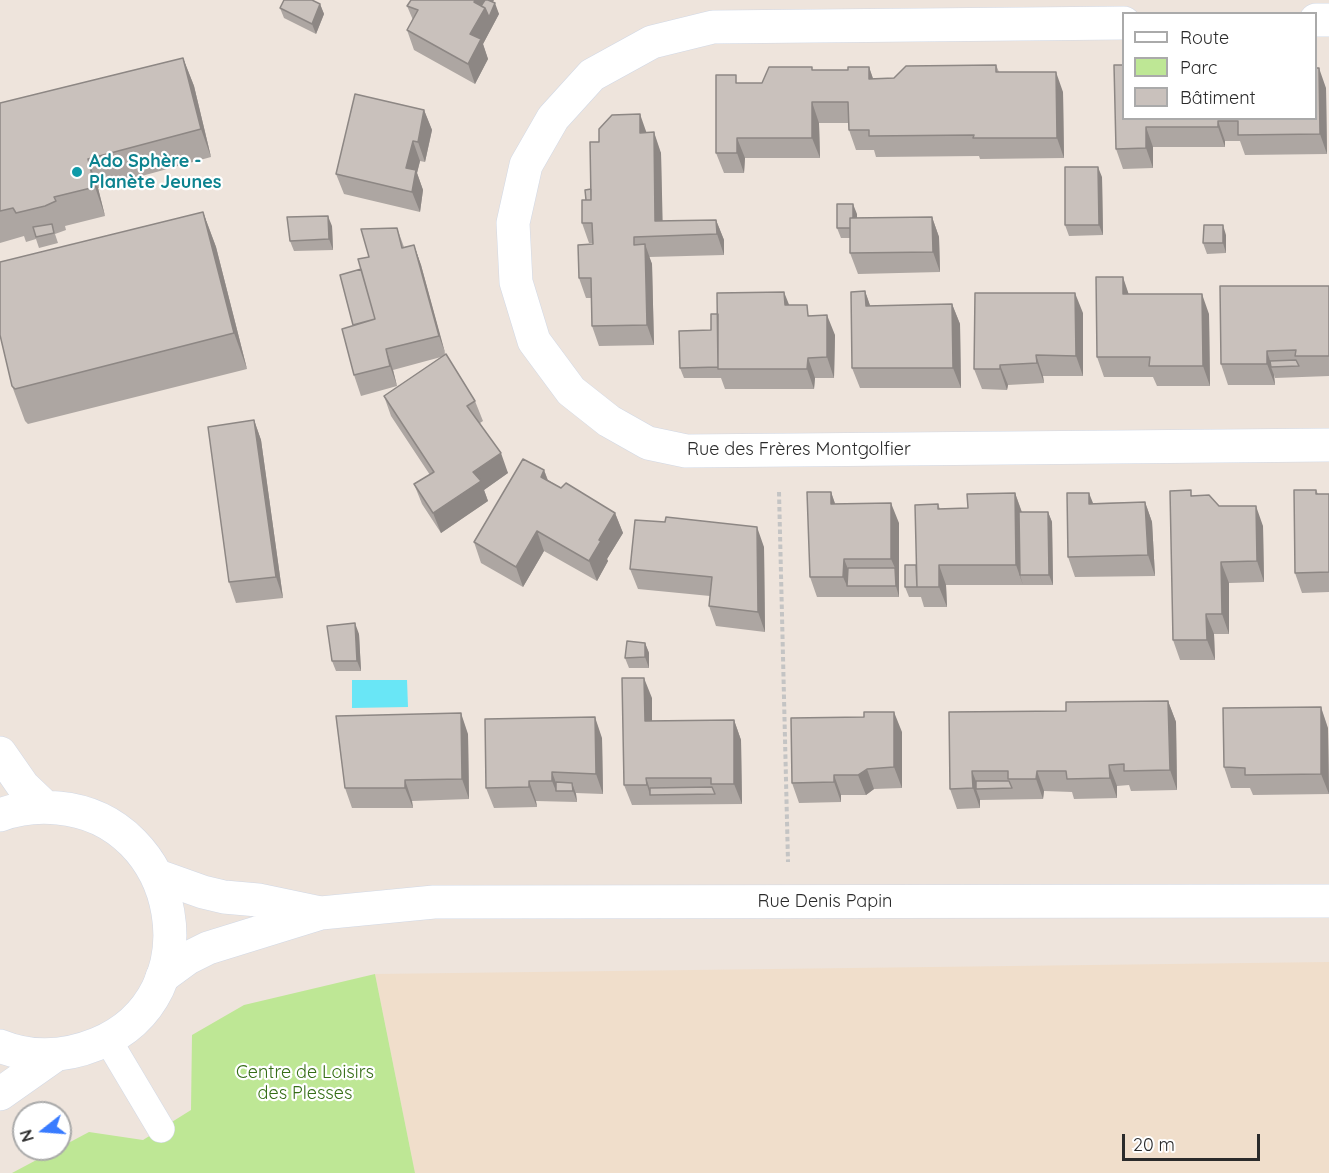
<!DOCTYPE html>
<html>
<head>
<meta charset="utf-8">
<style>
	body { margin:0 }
	#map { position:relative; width:1329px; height:1173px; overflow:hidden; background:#eee4dc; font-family:Quicksand,sans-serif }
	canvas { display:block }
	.legend { position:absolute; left:1122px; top:12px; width:195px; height:108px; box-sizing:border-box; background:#fff; border:2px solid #aaa; margin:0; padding:8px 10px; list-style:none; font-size:18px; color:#2b2b2b }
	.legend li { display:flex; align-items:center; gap:12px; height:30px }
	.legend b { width:30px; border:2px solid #aaa }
	.north { position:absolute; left:12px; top:1101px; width:60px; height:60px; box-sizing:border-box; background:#fff; border:2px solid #aaa; border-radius:50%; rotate:253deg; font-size:16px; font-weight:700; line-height:24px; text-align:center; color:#2b2b2b }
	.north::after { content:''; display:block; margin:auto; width:21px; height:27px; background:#387bff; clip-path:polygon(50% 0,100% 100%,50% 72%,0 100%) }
	.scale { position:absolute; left:1122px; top:1134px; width:138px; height:27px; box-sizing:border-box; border:3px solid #2b2b2b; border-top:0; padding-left:8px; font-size:18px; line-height:21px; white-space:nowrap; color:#2b2b2b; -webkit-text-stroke:4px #fff; paint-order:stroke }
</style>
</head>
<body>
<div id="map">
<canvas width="1329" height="1173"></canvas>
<ul class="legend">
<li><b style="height:8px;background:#fff"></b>Route</li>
<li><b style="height:16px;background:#bee795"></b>Parc</li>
<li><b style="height:16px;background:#c9c1bc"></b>Bâtiment</li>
</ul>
<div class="north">N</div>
<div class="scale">20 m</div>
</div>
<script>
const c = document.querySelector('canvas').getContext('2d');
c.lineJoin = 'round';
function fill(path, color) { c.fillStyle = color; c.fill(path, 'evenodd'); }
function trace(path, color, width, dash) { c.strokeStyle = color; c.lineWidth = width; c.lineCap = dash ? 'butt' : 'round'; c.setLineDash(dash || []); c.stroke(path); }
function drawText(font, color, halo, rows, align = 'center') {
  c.font = font + ' Quicksand,sans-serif'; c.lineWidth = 4.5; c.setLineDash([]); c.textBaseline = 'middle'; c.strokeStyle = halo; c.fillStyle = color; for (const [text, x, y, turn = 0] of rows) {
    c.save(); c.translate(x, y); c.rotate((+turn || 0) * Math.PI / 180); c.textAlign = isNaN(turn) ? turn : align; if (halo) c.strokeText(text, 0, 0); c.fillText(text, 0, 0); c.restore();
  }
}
fill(new Path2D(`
	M1329,962V1173H415L375,974Z`), '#f0decb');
fill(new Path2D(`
	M375,974L415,1173H12L89,1132L143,1140L191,1110L192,1035L244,1005Z`), '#bee795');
fill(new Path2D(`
	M352,680H407L408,707L352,708Z`), '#69e6f6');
const service = new Path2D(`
	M108,1040L161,1129`);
const minor = new Path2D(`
	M1316,20H1329
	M1124,23L713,27L652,42L592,75L553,118L526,165L513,223L516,282L534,341L571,391L609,421L648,443L686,451L1329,445
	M158,876L203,892L224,897L258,900L320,913
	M162,977L188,958L208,948L321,913L434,902L1329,901`);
const tertiary = new Path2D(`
	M0,753L23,786L44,806
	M0,815C19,808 38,806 58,808C182,819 214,996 97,1044C65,1057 32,1059 0,1046
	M0,1094L54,1056`);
trace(service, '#d1d8e5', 28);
trace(minor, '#d1d8e5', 34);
trace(tertiary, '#d1d8e5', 34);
trace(new Path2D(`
	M779,492L788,862`), '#c4c4c4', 4, [4.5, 3]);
trace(service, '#fff', 27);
trace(minor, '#fff', 33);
trace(tertiary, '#fff', 33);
fill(new Path2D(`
	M493,2L499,14L483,44L488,59L475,84L414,50L407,30L413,20L407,6Z
	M320,4L324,14L316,34L284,18L280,8Z
	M183,58L194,86L211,157L98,188L105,216L65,226L66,230L55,234L58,243L39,248L36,239L26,242L24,236L0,243V103Z
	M996,65L999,72L1063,92L1064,158L980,159L979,156L876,157L874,150H856L849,130L848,123H819L820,158H745L744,173H724L716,153L739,83H762L814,70H848L869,67L873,79L894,78Z
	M1326,88L1327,154L1245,155L1240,141H1225V147H1153V168L1123,169L1116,149L1124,118Z
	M424,110L432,130L425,162L420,161L417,173L423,190L420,212L344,194L336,174Z
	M647,133L661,153L662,221L716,220L724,240V255L649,257L652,264L654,345L599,346L592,326L591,298H586L579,278L593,244V243H589L582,223L591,189L599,142Z
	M1102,177L1103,235L1069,236L1065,225Z
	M203,212L216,247L247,369L28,424L25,421L12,386Z
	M857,214V218L932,217L939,237L940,272L858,274L850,253V238H841L837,228Z
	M332,226L333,250L294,251L290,241Z
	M397,228L404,247L414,245L421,265L445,354L475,401L483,421L480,423L508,473L484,490L488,501L441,533L422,504L414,484L430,475L391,416L384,396L441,357L393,370L397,386L361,396L354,375L361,269L369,257Z
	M1226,235V253L1207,254L1203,243Z
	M1329,286V376L1275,378L1274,375L1275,385H1228L1221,364Z
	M865,291L870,306L952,304L960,324L961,388H860L852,368Z
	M1129,294L1209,314L1210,386H1157L1153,377H1104L1097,357Z
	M789,305L811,316L835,335L834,378H815L814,389H725L721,378H684L680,368L711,330L718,314Z
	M1083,313V376H1043L1044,383L1008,385L1007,390L982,389L974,369Z
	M254,420L261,440L283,598L236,603L229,582Z
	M544,470L548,480L561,488L615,513L623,533L607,559L608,561L597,581L544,551L523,587L481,563L474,542Z
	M1316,490L1318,494H1329V592L1302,593L1295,573Z
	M831,492L835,504L899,523V597H817L810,577Z
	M1015,493L1022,512H1048L1052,522L1053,585H946L947,607H924L921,597H909L905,587L916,565L938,504L940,509L968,508Z
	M1193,496L1219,506L1263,526L1264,582L1229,583V634H1214L1215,660H1180L1173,640Z
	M1145,502L1152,522L1155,576L1075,577L1068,557L1093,503Z
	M665,522L764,547L765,632L716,626L709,606L710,596L638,589L630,569Z
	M359,634L361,671H336L332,661Z
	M645,643L649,653V668H629L625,658Z
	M652,698V721L734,720L741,740L742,804L632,805L624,785Z
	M1168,701L1176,722L1177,790L1131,791L1129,785L1117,786V798L1074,799L1072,792L1044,791L1043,799L980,800V808L957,809L950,789L949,712L1066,711Z
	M1328,728L1329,794L1253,795L1250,788H1231L1224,767Z
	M902,732V788L874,789L866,795H841V802L799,803L792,783Z
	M468,734L469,799L412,801L413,808H352L345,788Z
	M602,738L603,794L576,793L577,802L536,801L537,807L494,808L486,788Z`), '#ada6a2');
fill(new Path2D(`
	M475,0H494L487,13L495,3L499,14L483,44L488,59L475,84L468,64L470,34Z
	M320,4L324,14L316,34L312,24Z
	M183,58L194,86L211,157L201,129Z
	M869,67L876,87L869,79Z
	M1319,68L1326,88L1327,154L1320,134Z
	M1056,72L1063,92L1064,158L1057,138Z
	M812,102L819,123L820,158L812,138Z
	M424,110L432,130L425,162L418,142Z
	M640,114L647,134L640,133Z
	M1218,121L1225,141V147L1218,127Z
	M1146,127L1153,147V168L1146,148Z
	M654,132L661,153L663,236L655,221Z
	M737,138L745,158L744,173L737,153Z
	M413,141L420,161L417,173L423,190L420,212L412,192L406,168Z
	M88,159L98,188L105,216L95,187Z
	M1098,167L1102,177L1103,235L1099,225Z
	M853,204L857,214V238L853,228Z
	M203,212L216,247L247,369L234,333Z
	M328,216L332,226L333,250L329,239Z
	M932,217L939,237L940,272L933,252Z
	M716,220L724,240V255L717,234Z
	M1223,225L1226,235V253L1223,243Z
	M645,244L652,264L654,345L647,325Z
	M414,245L421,265L446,356L439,336Z
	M1123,277L1130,298L1123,294Z
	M865,291L872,311L866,306Z
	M784,292L792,312L785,305Z
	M1075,293L1083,313V376L1076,356Z
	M1202,294L1209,314L1210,386L1203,366Z
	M952,304L960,324L961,388L953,368Z
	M827,315L835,335L834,378L827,357Z
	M386,349L393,370L397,386L390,366Z
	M1267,351L1272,367H1271L1274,375L1275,385L1267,364Z
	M1036,355L1043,376L1044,383L1037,363Z
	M808,358L815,378L814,389L807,369Z
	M1000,365L1008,385L1007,390L1000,369Z
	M254,420L261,440L283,598L276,577Z
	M501,453L508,473L484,490L488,501L441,533L433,513L473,472Z
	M544,470L551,490L541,477Z
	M831,492L838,512L831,504Z
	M1015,493L1022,513L1020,575L1023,585L1016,565Z
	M1089,493L1097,513L1089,504Z
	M1145,502L1152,522L1155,576L1148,555Z
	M891,503L899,523V597L896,586L895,568L891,559Z
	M1256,506L1263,526L1264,582L1257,561Z
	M1048,512L1052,522L1053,585L1049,575Z
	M615,513L623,533L607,559L608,561L597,581L589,561L599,540Z
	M757,527L764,547L765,632L758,612Z
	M537,531L544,551L523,587L516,567Z
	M844,559L852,579L847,586L843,577Z
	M1221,562L1229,583V634L1222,614Z
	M939,565L946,585L947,607L939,587Z
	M1206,614L1214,634L1215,660L1207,640Z
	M355,623L359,634L361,671L357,661Z
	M645,643L649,653V668L645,657Z
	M644,678L652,698V742L645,721Z
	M1168,701L1176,722L1177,790L1170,770Z
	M1321,707L1328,728L1329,794L1321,774Z
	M894,712L902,732V788L894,767Z
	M461,713L468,734L469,799L462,779Z
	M595,717L602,738L603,794L596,774Z
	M734,720L741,740L742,804L734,784Z
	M1109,765L1117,786V798L1110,778Z
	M867,769L874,789L866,795L858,775Z
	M972,771L979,789H976L980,800V808L973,788Z
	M1037,771L1044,791L1043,799L1036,779Z
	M552,772L559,791H556L552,781Z
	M834,775L841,795V802L834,782Z
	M646,778L652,795H650L647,785Z
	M405,780L412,801L413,808L405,788Z
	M529,781L536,801L537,807L529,787Z
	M572,783L576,794L577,802L573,791Z`), '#8d8784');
const building = new Path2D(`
	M284,0H312L320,4L312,24L280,8Z
	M411,0H475L474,2L485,8L470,34L481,39L468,64L407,30L418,10L407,6Z
	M485,0H488L495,3L489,17L485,8L481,6Z
	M183,58L201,129L88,159L95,187L54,197L56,201L45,206L16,213L13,208L0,211V103Z
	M996,65V72H1056L1057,138H973L974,135L869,136V130H849L848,102H812V138H737V153H716V75H736V83H762L769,67H812V70H848V67H869V79L894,78L906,66Z
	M1114,65H1124V118H1316V68H1319L1320,134L1238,135V121H1218V127H1146V148L1116,149Z
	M355,94L424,110L418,142L413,141L406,168L416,170L412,192L336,174Z
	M640,114V133L654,132L655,221L716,220L717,234L634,237V245L645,244L647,325L592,326L591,278H579L578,245L593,244L592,223H582V200H591L590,142H599V129L612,115Z
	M1065,167H1098L1099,225H1065Z
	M591,189V200H586L585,190Z
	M837,204H853V218H850V228H837Z
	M203,212L234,333L15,389L12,386L0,335V262Z
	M328,216L329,239L290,241L287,217Z
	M932,217L933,252L850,253V218Z
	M52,224L54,233L36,237L33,227Z
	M1204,225H1223V243H1203Z
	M397,228L402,248L414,245L439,336L386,349L390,366L354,375L342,329L375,319L358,259L369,257L361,229Z
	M361,269L375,319L353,325L340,275Z
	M1096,277H1123V294H1202L1203,366H1149L1150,357H1097Z
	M1220,286H1329V356H1295L1296,350L1267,351V364H1221Z
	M865,291L866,306L952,304L953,368H852L851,292Z
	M784,292L785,305H807L808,316L827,315V357L808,358L807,369H718L717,293Z
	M975,293H1075L1076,356L1036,355L1037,363L1000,365V369H974Z
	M711,314H718V367L680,368L679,331L711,330Z
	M446,354L475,401L467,406L501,453L473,472L481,481L433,513L414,484L434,472L384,396Z
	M1296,360L1299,366L1271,367L1270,361Z
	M254,420L276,577L229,582L208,427Z
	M523,459L544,470L541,477L561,488L566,483L615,513L599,540L601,541L589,561L537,531L516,567L474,542Z
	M1191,490V496L1209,495L1219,506H1256L1257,561L1221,562L1222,614H1206L1207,640H1173L1170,491Z
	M1294,490H1316V494H1329V572L1295,573Z
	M807,492H831V504L891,503V559H844L843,577H810Z
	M1015,493L1016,565H939V587H917L915,505L938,504V509L968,508L967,494Z
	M1067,493H1089V504L1145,502L1148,555L1068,557Z
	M1019,512H1048L1049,575H1020Z
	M666,517L757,527L758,612L709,606L712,577L630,569L635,520L665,522Z
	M905,565H916L917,587H905Z
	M848,568H895L896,586H847Z
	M355,623L357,661H332L327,626Z
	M627,641L645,643V657L625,658Z
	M622,678H644L645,721L734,720V784H711V778H646L647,785H624Z
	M1168,701L1170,770L1124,771V764L1109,765L1110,778L1067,779L1066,771H1037L1036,779H1008V771H972L973,788L950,789L949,712L1066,711V702Z
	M1321,707V774L1245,775V768L1224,767L1223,708Z
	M864,712H894V767L867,769L858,775H834V782L792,783L791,718L864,717Z
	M461,713L462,779L405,780V788H345L336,716Z
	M595,717L596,774L552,772V781H529V787L486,788L485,719Z
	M976,781H1009L1012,788L976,789Z
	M556,782L572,783L573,791H556Z
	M712,787L715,794L650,795V788Z`);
fill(building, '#c9c1bc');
trace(building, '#8d8784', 1.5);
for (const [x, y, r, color] of [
	[77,172,6,"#0f9aa8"]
]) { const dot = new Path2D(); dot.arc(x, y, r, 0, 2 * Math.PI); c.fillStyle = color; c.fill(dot); trace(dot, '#fff', 2); }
drawText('bold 18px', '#0d838f', '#fff', [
	["Ado Sphère -",89,162],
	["Planète Jeunes",89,183]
], 'left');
drawText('18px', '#2b2b2b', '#fff', [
	["Rue des Frères Montgolfier",799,450],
	["Rue Denis Papin",825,902]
]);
drawText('18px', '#356d16', '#fff', [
	["Centre de Loisirs",305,1073],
	["des Plesses",305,1094]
]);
</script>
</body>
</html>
